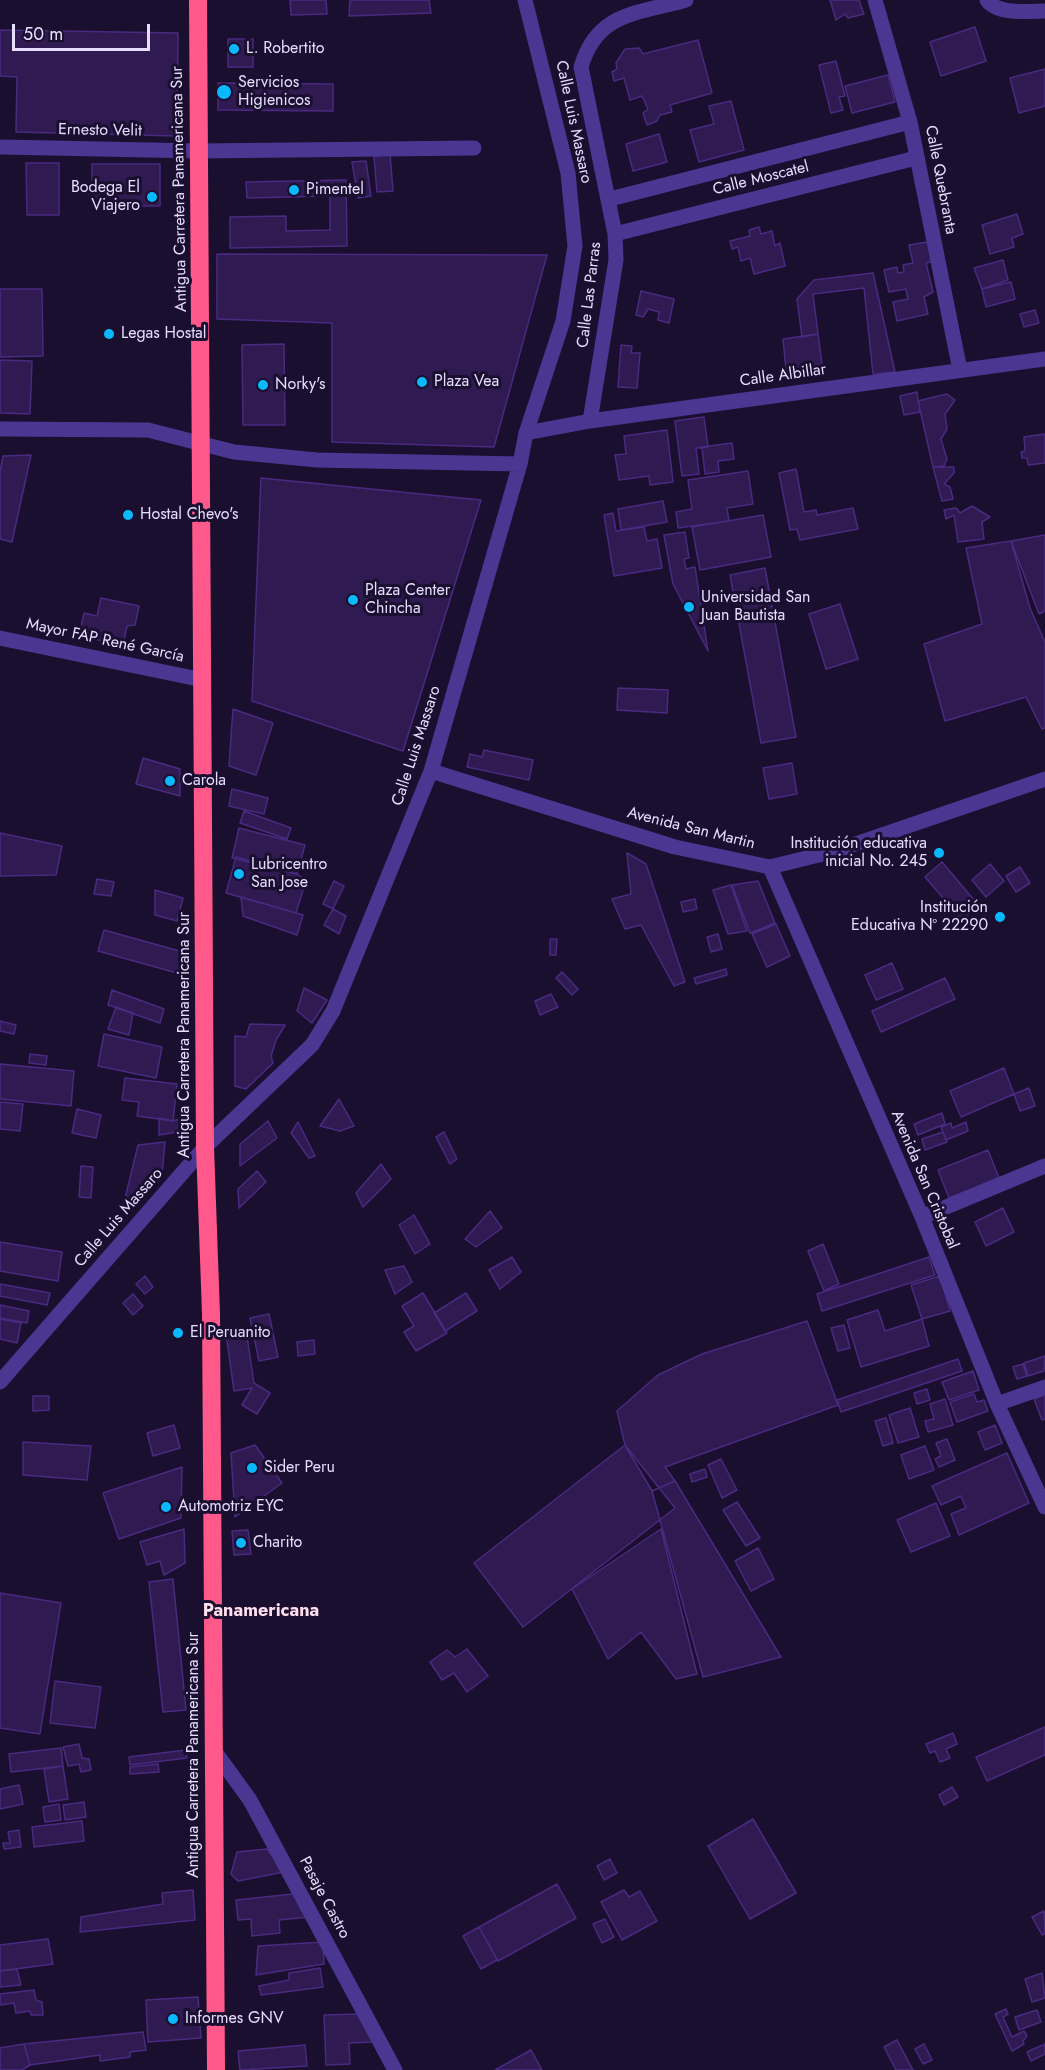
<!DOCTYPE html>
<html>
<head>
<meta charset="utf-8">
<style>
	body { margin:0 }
	#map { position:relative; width:1045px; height:2070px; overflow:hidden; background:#1b0f2f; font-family:Jost,sans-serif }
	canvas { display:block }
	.scale { position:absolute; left:12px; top:24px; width:138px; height:27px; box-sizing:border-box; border:3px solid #e7ddff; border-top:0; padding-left:8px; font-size:18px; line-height:21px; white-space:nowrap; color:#e7ddff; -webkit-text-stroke:4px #1b0f2f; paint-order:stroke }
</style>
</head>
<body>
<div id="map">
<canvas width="1045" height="2070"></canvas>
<div class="scale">50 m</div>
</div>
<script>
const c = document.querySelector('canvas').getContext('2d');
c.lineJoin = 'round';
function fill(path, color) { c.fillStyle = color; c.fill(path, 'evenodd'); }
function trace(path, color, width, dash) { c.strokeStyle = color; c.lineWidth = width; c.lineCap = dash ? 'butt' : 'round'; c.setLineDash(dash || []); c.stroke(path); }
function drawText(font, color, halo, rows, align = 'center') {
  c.font = font + ' Jost,sans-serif'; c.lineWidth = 6; c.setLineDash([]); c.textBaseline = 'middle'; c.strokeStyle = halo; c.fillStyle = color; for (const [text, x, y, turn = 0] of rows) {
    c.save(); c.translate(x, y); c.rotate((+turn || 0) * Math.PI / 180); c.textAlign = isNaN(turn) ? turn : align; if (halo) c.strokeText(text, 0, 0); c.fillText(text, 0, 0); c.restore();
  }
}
const building = new Path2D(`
	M290,0H326L327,14L291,15Z
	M350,0H429L431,13L349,16Z
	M830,0H859L864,14L848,18L845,14L836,20Z
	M975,27L986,61L941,76L930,42Z
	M0,30L178,33L177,136L16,132L17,77L0,76Z
	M228,39H253V67H228Z
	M698,40L712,93L670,105L672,112L660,115L657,121L647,125L643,113L648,109L642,96L630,100L624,78L614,81L612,72L617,69L616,63L625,49L639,48L643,54Z
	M836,61L845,96L839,97L843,110L831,113L819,65Z
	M1045,69V106L1019,113L1010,78Z
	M888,75L895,102L852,113L845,86Z
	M218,83L333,84V111L218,110Z
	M731,101L744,150L699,162L690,130L714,124L709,106Z
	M659,134L667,162L633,171L626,144Z
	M390,153L393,191L377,192L374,157Z
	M366,161L371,196L358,198L352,162Z
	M26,163H59V215H27Z
	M92,164H160V206H92Z
	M346,180L347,246L230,248V217L286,216V231L330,230V196L247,198L246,182Z
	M1017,214L1023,234L1012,238L1014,247L990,254L982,225Z
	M759,227L761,234L772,231L775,246L780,243L785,266L754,274L750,258L741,261L738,247L732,249L730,241L750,236L749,230Z
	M933,241L937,260L926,263L933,292L924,297L928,314L897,321L893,302L908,299L906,289L889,292L884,270L897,267L898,273L904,272L903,265L913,263L909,245Z
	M217,254L547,255L494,447L332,442V323L217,319Z
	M1003,260L1008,280L982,289L974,268Z
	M873,273L895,372L873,374L864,288L813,294L818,334L802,337L797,299L814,280Z
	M1011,282L1015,299L986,307L982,289Z
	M0,289H42L43,356L0,357Z
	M641,291L674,299L669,323L658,320L659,312L648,309L643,317L636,315Z
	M1035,310L1039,323L1024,327L1020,314Z
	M818,334L822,364L786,369L783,339Z
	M284,344L285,425H243L242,345Z
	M621,345L632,346L631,353H640L637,388L618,387Z
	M0,360L32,361L30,414L0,413Z
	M917,392L920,412L904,415L900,396Z
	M947,394L955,400L945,414L947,429L941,439L947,459L944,466L933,467L918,401Z
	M704,417L708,447L696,448L699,474L682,476L675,421Z
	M667,430L673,482L650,485L649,476L619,480L615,455L626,454L624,436Z
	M1045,434V463L1028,465L1027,458H1022L1021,452L1025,451L1024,437Z
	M732,443L734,459L718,461L719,472L705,474L702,447Z
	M31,455L12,542L0,539V471L3,456Z
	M933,467H954V473L944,484L950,487L953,499L942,501Z
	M796,469L804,512L816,510L817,515L853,508L858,529L800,540L797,529L790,530L779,473Z
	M748,471L753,504L727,508L729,521L678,528L676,512L692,509L688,480Z
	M261,478L481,500L403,751L252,701Z
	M663,501L667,522L621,530L618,509Z
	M972,506L990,517L982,522L984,539L958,542L954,515L946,519L944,510L956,508L960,513Z
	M613,513L616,531L644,527L647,541L657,539L662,568L614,576L604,515Z
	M763,515L771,557L700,570L692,527Z
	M685,532L689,558L684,559L686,569L695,567L708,651L673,584L664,535Z
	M1045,535V611L1039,614L1011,541Z
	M1011,541L1030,608L1045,642V728L1042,729L1026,697L945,721L924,644L982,624L966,548Z
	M765,568L796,737L761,743L730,575Z
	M101,598L139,606L135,625L127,626L123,645L79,636L84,613L97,616Z
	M840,604L858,659L826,669L809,614Z
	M618,688L668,690L667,713L617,710Z
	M233,709L273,723L256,775L229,766Z
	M484,750L533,760L529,780L467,767L470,754L482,757Z
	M143,758L180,769V796L136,784Z
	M792,763L797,794L769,799L763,768Z
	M232,789L268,798L264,814L229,806Z
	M244,811L291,828L287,839L240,823Z
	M239,828L305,845L297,874L232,858Z
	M0,833L62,846L56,875L0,876Z
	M627,853L646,864L685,982L674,986L641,925L625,929L612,899L631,894Z
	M236,857L297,874L306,880L296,913L226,893Z
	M942,862L979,906L962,920L925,877Z
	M990,864L1004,881L986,897L972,880Z
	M1020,867L1030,883L1016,892L1006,876Z
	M97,879L114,882L111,896L94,894Z
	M334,881L344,886L333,909L323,904Z
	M758,881L775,923L750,933L732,885Z
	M731,885L747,931L728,934L713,890Z
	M155,890L183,898L177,921L155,915Z
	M241,897L303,915L297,935L243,916Z
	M695,899L697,909L683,912L681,902Z
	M333,909L346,916L339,934L324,925Z
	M776,924L790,956L767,967L752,934Z
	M104,930L183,952L177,973L98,951Z
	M718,934L722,949L711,952L707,937Z
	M550,939H557L556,955H550Z
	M892,963L903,989L876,1000L865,975Z
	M726,969L727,975L696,984L694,978Z
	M562,972L578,989L572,995L556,978Z
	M945,978L955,999L881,1032L872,1011Z
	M304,988L327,1000L312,1023L297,1011Z
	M112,990L164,1009L160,1023L108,1005Z
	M551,994L558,1007L540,1015L535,1001Z
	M116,1007L133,1013L129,1035L108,1029Z
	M0,1021L16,1025L14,1034L0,1031Z
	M250,1024L285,1025L276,1040L271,1056L273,1063L246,1089L235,1086V1036L246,1037Z
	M104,1034L162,1047L156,1078L98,1066Z
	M30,1054L47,1056L46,1065L29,1063Z
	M0,1064L74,1071L71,1106L0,1099Z
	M1004,1068L1014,1094L961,1117L950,1091Z
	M125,1078L177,1084L173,1121L137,1116L139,1102L122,1100Z
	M1029,1088L1035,1106L1020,1111L1014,1094Z
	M339,1099L354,1126L340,1131L320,1126Z
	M0,1102L23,1104L20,1131L0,1129Z
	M77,1109L101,1115L96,1138L72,1133Z
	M942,1113L945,1124L918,1135L914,1124Z
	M159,1118L173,1121L183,1118V1131L159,1135Z
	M268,1121L277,1138L240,1166V1144Z
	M298,1122L315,1156L309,1158L291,1133Z
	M966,1122L968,1131L946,1140L941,1127L951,1123L952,1128Z
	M444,1132L457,1159L450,1164L436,1137Z
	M943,1132L947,1142L925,1150L922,1139Z
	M165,1142L162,1174L122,1211L138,1145Z
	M988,1150L999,1178L949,1198L938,1170Z
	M381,1164L391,1179L363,1207L356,1193Z
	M81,1166L93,1167L91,1198L79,1197Z
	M257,1171L266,1182L239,1208L238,1189Z
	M1003,1208L1014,1232L986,1246L975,1222Z
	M490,1211L502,1228L476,1247L465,1239Z
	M414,1215L430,1244L415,1254L399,1225Z
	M0,1242L62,1252L58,1281L0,1271Z
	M823,1244L839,1284L824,1291L808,1251Z
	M512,1257L521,1272L500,1289L489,1270Z
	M929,1257L935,1275L822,1311L817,1294Z
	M404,1266L412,1282L395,1294L385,1270Z
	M145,1276L153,1287L145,1294L136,1284Z
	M940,1276L950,1311L922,1319L911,1285Z
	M0,1284L50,1293L47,1305L0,1296Z
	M423,1293L447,1333L416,1351L404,1332L414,1326L402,1306Z
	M466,1293L477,1311L445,1331L434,1313Z
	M133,1294L143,1306L133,1315L123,1303Z
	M0,1305L29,1311L27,1323L0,1318Z
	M878,1310L885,1331L922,1319L929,1346L861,1367L847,1320Z
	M269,1314L278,1357L259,1361L250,1318Z
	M0,1319L21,1323L17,1343L0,1339Z
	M807,1321L838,1405L665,1467L675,1481L652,1491L625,1445L617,1411L658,1375L702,1354Z
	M844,1325L850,1348L838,1351L831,1328Z
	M246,1330L254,1383L270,1393L257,1414L242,1405L252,1388L234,1391L226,1333Z
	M314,1340L315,1354L298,1356L297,1342Z
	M1045,1356L1044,1371L1028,1376L1024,1363Z
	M958,1359L962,1371L841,1412L837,1400Z
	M1023,1364L1027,1376L1017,1379L1013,1367Z
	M973,1371L979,1390L949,1400L942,1382Z
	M927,1389L930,1400L917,1404L914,1393Z
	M974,1394L977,1402L984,1400L988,1411L957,1422L950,1402Z
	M1045,1395V1419L1042,1420L1034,1399Z
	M33,1396H49V1410L33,1411Z
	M945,1399L953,1425L928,1432L925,1421L934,1419L930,1404Z
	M910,1408L919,1437L898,1443L889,1415Z
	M886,1418L893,1443L883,1446L875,1421Z
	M174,1425L180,1448L153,1456L147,1433Z
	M995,1425L1002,1443L985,1450L978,1432Z
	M947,1439L955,1460L939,1467L935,1459L941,1456L936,1443Z
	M23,1442L91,1446L87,1480L23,1475Z
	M255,1445L282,1483L235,1517L231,1453Z
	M625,1445L675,1508L523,1627L474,1563Z
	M925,1446L934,1470L909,1479L901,1455Z
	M1007,1453L1029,1503L959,1535L951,1514L966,1508L961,1496L941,1505L932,1486Z
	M721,1459L737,1490L722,1498L708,1465Z
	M182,1467L181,1518L119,1539L103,1493Z
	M705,1469L707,1477L692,1482L690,1474Z
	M675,1481L781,1657L703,1677L652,1491Z
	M737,1502L760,1538L746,1546L723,1510Z
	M936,1503L950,1536L911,1552L897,1520Z
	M184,1529L185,1563L164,1575L160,1561L147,1565L140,1542Z
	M661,1529L697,1674L676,1679L641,1632L608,1659L572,1589Z
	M248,1530L251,1554L234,1555L232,1531Z
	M758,1548L774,1579L751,1591L735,1561Z
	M173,1579L186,1710L163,1712L149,1582Z
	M0,1593L61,1603L40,1734L0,1728Z
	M467,1649L488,1676L467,1692L454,1673L442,1680L430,1662L447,1650L455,1657Z
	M55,1681L101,1687L95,1728L50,1723Z
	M1045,1727V1755L987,1781L976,1757Z
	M953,1733L957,1744L946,1749L950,1758L940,1762L935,1751L930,1753L926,1744Z
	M79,1744L82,1758L89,1759L91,1770L81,1772L79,1764L68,1766L63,1747Z
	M61,1748L63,1766L11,1772L9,1754Z
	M186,1750L187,1758L130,1765L129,1757Z
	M158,1764L159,1772L130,1774V1767Z
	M63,1766L68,1799L49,1802L44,1769Z
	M19,1785L23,1804L0,1809V1789Z
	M952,1787L958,1797L944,1805L939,1795Z
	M84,1802L86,1817L65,1820L63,1805Z
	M59,1804L61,1820L45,1822L43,1807Z
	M753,1819L796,1893L750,1919L708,1846Z
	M82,1821L84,1841L34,1847L32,1827Z
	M19,1830L21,1847L4,1849L3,1843H10L8,1832Z
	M267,1849L284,1872L238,1881L231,1874L237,1852Z
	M610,1859L617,1873L604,1880L597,1866Z
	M557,1884L576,1918L498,1961L479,1927Z
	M193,1890L195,1920L80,1932L81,1917L163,1904L162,1893Z
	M624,1890L629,1897L640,1891L657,1921L622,1940L601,1902Z
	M293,1894L309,1917L279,1920L280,1933L252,1936L251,1919L238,1920L236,1900Z
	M1044,1911L1045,1934L1042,1935L1032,1917Z
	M605,1919L614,1937L602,1943L593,1924Z
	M479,1927L497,1960L481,1969L463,1936Z
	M48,1939L53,1964L0,1971V1945Z
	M323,1942L324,1964L256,1975L258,1946Z
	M320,1968L323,1987L261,1995L259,1986L289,1980V1973Z
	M17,1969L21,1985L0,1987V1971Z
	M1042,1973L1045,1998L1032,2002L1025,1979Z
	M34,1990L36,2000L42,2002L43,2015H31L30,2011L16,2013L14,2003L0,2005V1994Z
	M198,1997L201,2038L148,2042L146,2000Z
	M1006,2009L1008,2014L1003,2017L1012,2037L1024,2031L1027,2036L1023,2041L1024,2044L1012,2051L995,2014Z
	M1037,2010L1041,2022L1019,2030L1015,2017Z
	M361,2014L374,2042L349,2043L350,2064L326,2065L324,2015Z
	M143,2032L146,2050L130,2052V2057L100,2061V2055L30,2065L24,2044Z
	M897,2040L913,2070H896L884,2047Z
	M24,2044L30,2065L22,2070H0V2048Z
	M924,2044L932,2060L923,2064L915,2049Z
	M1045,2044V2054L1031,2061L1027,2052Z
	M305,2045L307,2066L240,2070L238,2051Z
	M531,2050L542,2070H495Z`);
fill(building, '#2f1a52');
trace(building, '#4a2a80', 1.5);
trace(new Path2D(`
	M875,0L910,122L960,370
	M987,0C997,15 1029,11 1045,11
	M0,147L199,151L474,148
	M610,199L910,122
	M615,234L916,158
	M590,421L616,260L615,234L581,67C597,12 637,14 686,0
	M0,429L148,430L234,452L317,460L520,464
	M526,433L590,421L1045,359
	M0,638L203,680
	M431,771L675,847L770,867L835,851L1045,779
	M770,867L922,1217L997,1404L1045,1507
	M922,1217L1045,1166
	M0,1382L205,1147L312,1045L333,1011L431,771L520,464L526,433L563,321L575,246L568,173L525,0
	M997,1404L1045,1387
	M213,1749L250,1800L395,2070`), '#4b3692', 15);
trace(new Path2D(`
	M198,0L205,1147L211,1314L216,2070`), '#ff588a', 18);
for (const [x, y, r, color] of [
	[234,49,6,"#09b9ff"],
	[224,92,8,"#09b9ff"],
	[294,190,6,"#09b9ff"],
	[152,197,6,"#09b9ff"],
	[109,334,6,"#09b9ff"],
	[422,382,6,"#09b9ff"],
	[263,385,6,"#09b9ff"],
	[128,515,6,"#09b9ff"],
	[353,600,6,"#09b9ff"],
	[689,607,6,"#09b9ff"],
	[170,781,6,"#09b9ff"],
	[939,853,6,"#09b9ff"],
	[239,874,6,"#09b9ff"],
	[1000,917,6,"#09b9ff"],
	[178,1333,6,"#09b9ff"],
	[252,1468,6,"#09b9ff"],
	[166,1507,6,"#09b9ff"],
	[241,1543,6,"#09b9ff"],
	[173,2019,6,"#09b9ff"]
]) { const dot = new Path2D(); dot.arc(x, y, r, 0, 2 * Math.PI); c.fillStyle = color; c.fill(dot); trace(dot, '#1b0f2f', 2); }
drawText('16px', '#e7ddff', '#1b0f2f', [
	["L. Robertito",246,49],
	["Servicios",238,83],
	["Higienicos",238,101],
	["Bodega El",140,188,"right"],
	["Viajero",140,206,"right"],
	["Pimentel",306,190],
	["Legas Hostal",121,334],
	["Plaza Vea",434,382],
	["Norky's",275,385],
	["Hostal Chevo's",140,515],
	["Plaza Center",365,591],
	["Chincha",365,609],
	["Universidad San",701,598],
	["Juan Bautista",701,616],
	["Carola",182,781],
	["Institución educativa",927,844,"right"],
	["inicial No. 245",927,862,"right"],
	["Lubricentro",251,865],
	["San Jose",251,883],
	["Institución",988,908,"right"],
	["Educativa Nº 22290",988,926,"right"],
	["El Peruanito",190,1333],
	["Sider Peru",264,1468],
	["Automotriz EYC",178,1507],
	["Charito",253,1543],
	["Informes GNV",185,2019]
], 'left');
drawText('16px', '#e7ddff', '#1b0f2f', [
	["Calle Luis Massaro",573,122,78],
	["Ernesto Velit",100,131,1],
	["Calle Moscatel",761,179,-14],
	["Calle Quebranta",940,180,79],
	["Antigua Carretera Panamericana Sur",180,189,-91],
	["Calle Las Parras",590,295,-83],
	["Calle Albillar",783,376,-8],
	["Mayor FAP René García",105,641,12],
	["Calle Luis Massaro",417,746,-72],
	["Avenida San Martin",691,829,14],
	["Antigua Carretera Panamericana Sur",185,1035,-90],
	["Avenida San Cristobal",924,1180,67],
	["Calle Luis Massaro",119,1218,-49],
	["Antigua Carretera Panamericana Sur",194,1755,-90],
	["Pasaje Castro",324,1898,62]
]);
drawText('bold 18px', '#ffdfee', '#1b0f2f', [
	["Panamericana",261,1612]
]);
</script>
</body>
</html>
